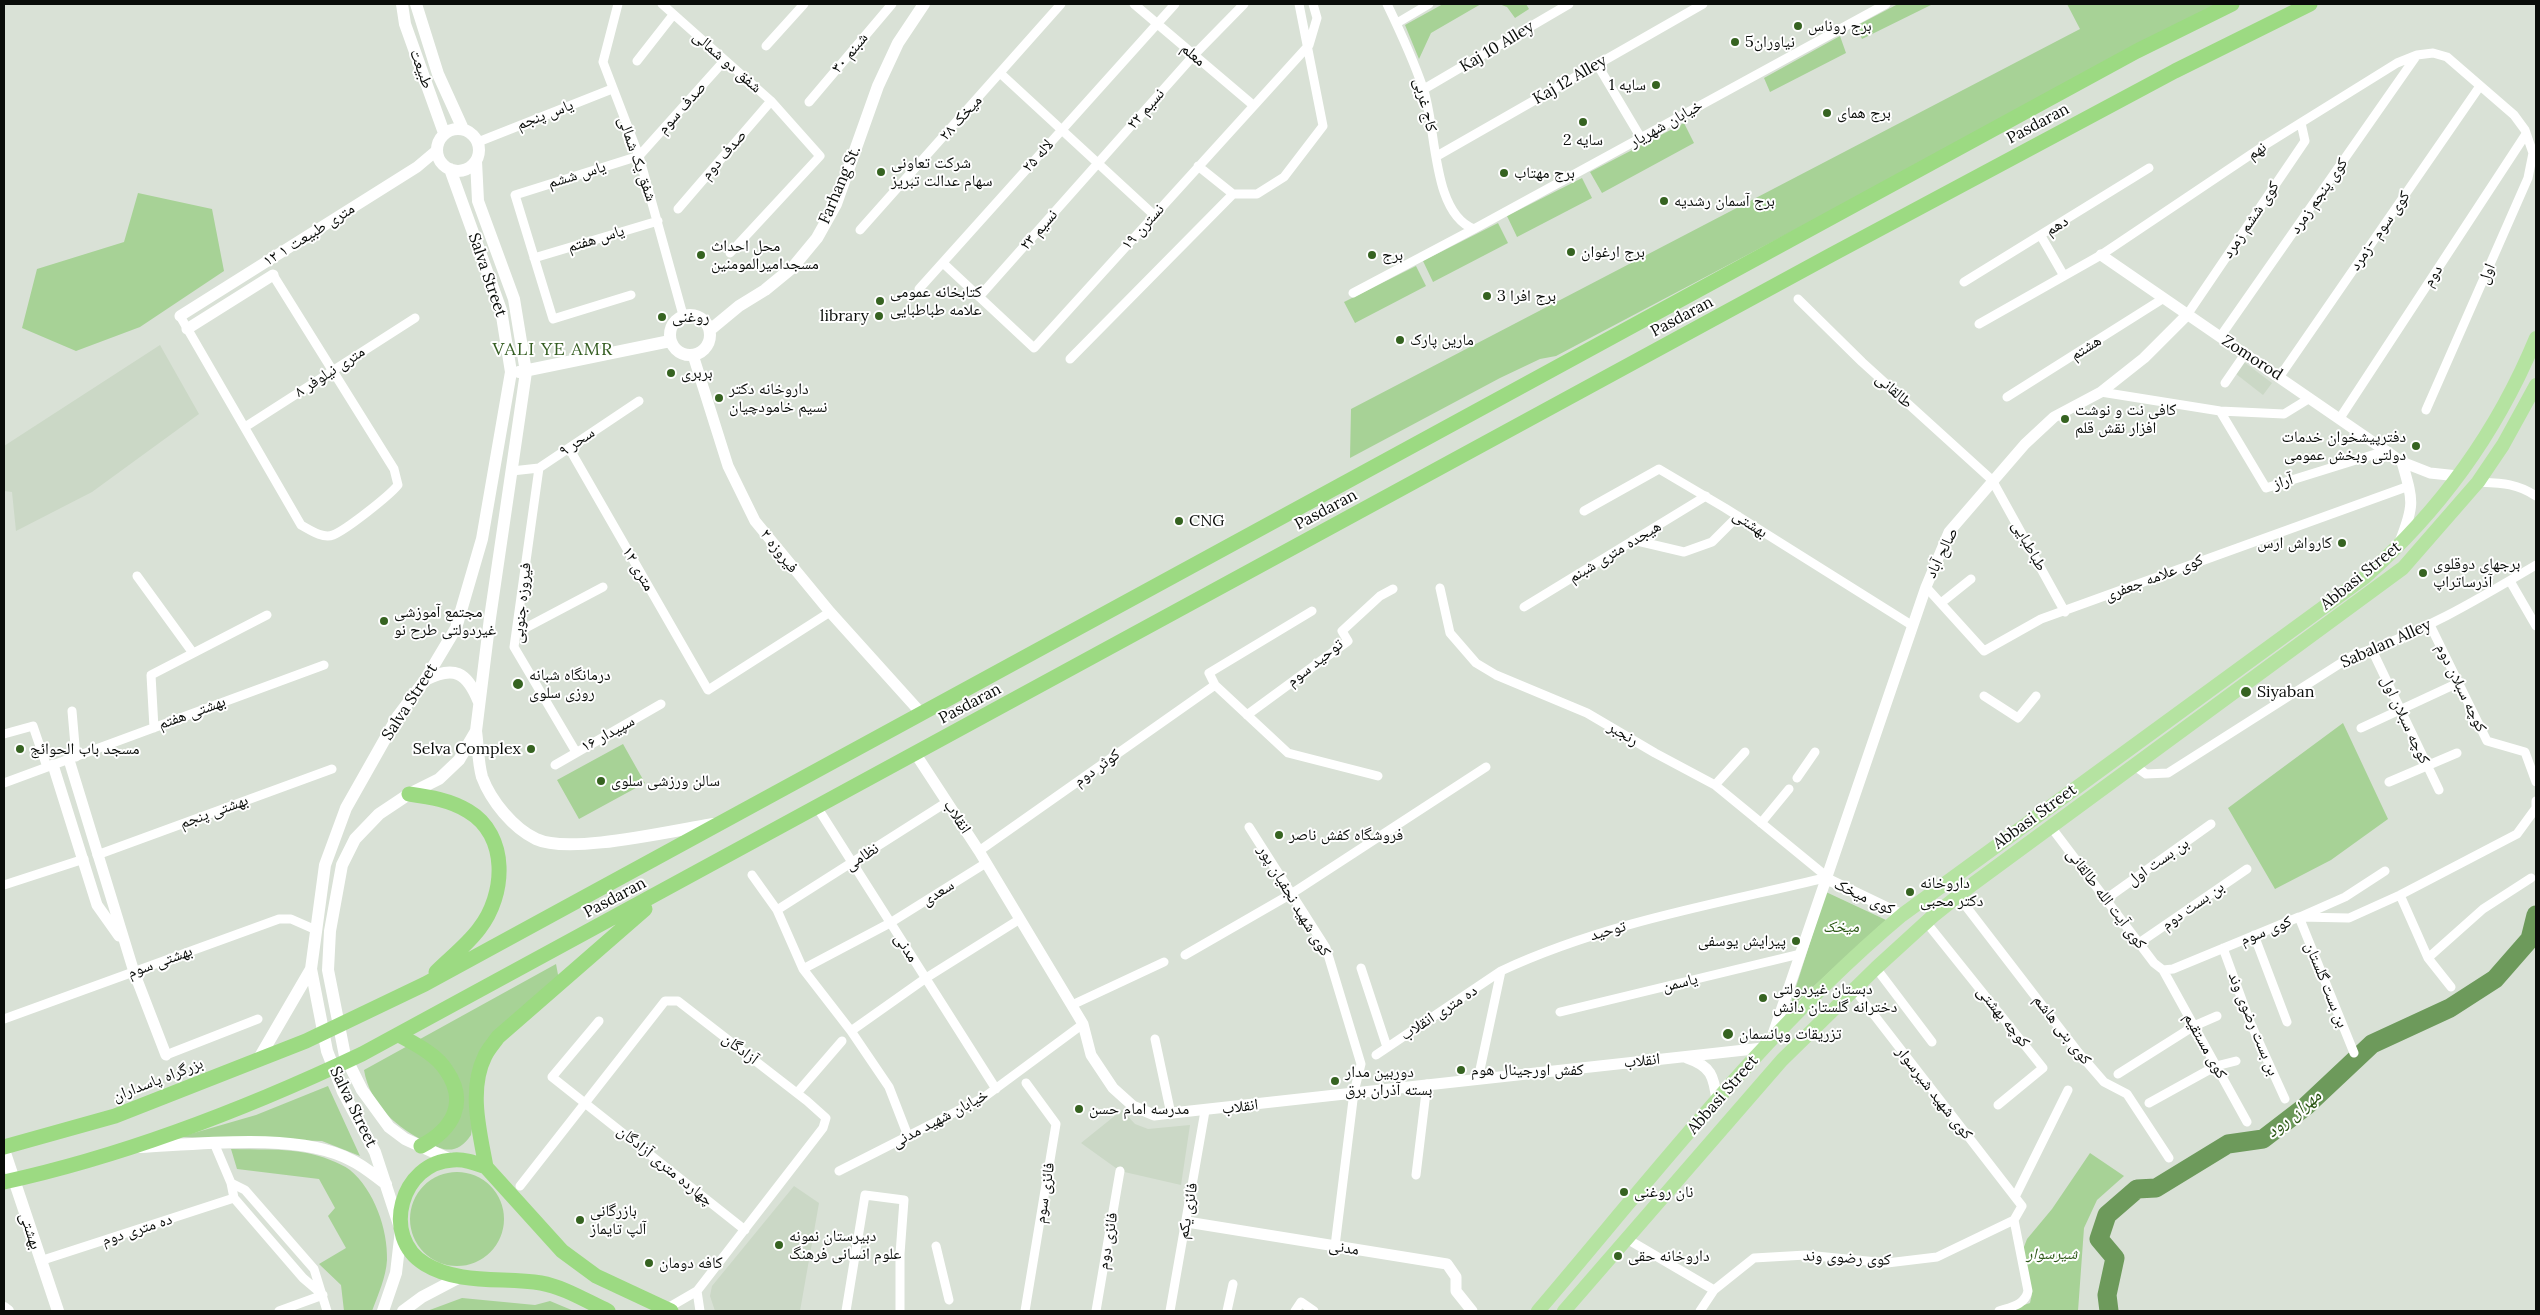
<!DOCTYPE html>
<html>
<head>
<meta charset="utf-8">
<style>
	body { margin:0 }
	#map { position:relative; width:2540px; height:1315px; overflow:hidden; background:#d9e1d6; font-family:Lora,serif }
	canvas { display:block }
	.frame { position:absolute; inset:0; border:5px solid #090c09; pointer-events:none }
</style>
</head>
<body>
<div id="map">
<canvas width="2540" height="1315"></canvas>
<div class="frame"></div>
</div>
<script>
const c = document.querySelector('canvas').getContext('2d');
c.lineJoin = 'round';
function fill(path, color) { c.fillStyle = color; c.fill(path, 'evenodd'); }
function trace(path, color, width, dash) { c.strokeStyle = color; c.lineWidth = width; c.lineCap = dash ? 'butt' : 'round'; c.setLineDash(dash || []); c.stroke(path); }
function drawText(font, color, halo, rows, align = 'center') {
  c.font = font + ' Lora,"Noto Naskh Arabic",serif'; c.lineWidth = 4; c.setLineDash([]); c.textBaseline = 'middle'; c.strokeStyle = halo; c.fillStyle = color; for (const [text, x, y, turn = 0] of rows) {
    c.save(); c.translate(x, y); c.rotate((+turn || 0) * Math.PI / 180); c.textAlign = isNaN(turn) ? turn : align; if (halo) c.strokeText(text, 0, 0); c.fillText(text, 0, 0); c.restore();
  }
}
fill(new Path2D(`
	M160,345L199,414L92,492L16,531L12,492L4,491V446Z
	M2244,362L2272,383L2263,395L2236,374Z
	M1122,1110L1135,1124L1148,1129L1190,1125L1181,1185L1120,1171L1081,1143Z
	M794,1186L819,1203L800,1311H715L710,1296L712,1286Z`), '#cbd8c6');
fill(new Path2D(`
	M1443,4H1481L1431,33L1419,59L1405,25Z
	M1499,4H1526L1529,9L1515,18L1507,7Z
	M1898,4H1933L1862,39L1856,26Z
	M2067,4H2222L1556,356L1540,359L1500,378L1350,458L1351,409L2080,29Z
	M1840,36L1846,53L1770,92L1764,78Z
	M1684,123L1694,143L1602,193L1590,172Z
	M1582,178L1592,198L1517,237L1507,216Z
	M138,193L212,209L224,271L140,327L76,351L22,328L37,269L124,242Z
	M1498,223L1508,243L1433,282L1423,261Z
	M1416,266L1426,286L1355,323L1344,302Z
	M2343,723L2388,819L2331,860L2275,889L2228,808Z
	M623,744L645,783L579,819L557,780Z
	M1826,892L1886,920L1789,1009Z
	M556,964L559,980L485,1047L471,1135C458,1154 446,1152 428,1143C397,1128 370,1105 364,1070Z
	M328,1086L360,1156L322,1141L180,1137L256,1115Z
	M231,1149C256,1150 282,1148 307,1153C321,1156 339,1162 350,1170C374,1190 388,1229 387,1260C386,1277 378,1295 372,1311H344L341,1285L319,1264L346,1248L328,1216L335,1208L319,1179L237,1169Z
	M2090,1153L2124,1176L2097,1200L2084,1228L2078,1311H2005L2030,1303L2032,1294L2022,1252L2027,1239L2052,1209Z
	M410 1219a47 47 0 1 1 94 0a47 47 0 1 1-94 0Z
	M462,1298L535,1305L550,1301L574,1311H427Z`), '#a7d296');
trace(new Path2D(`
	M2109,1311L2107,1295L2115,1258L2099,1239L2107,1215L2137,1189L2156,1188L2228,1144L2263,1139L2306,1106L2372,1044L2450,1008L2495,979L2530,939L2536,915`), '#6d9a5b', 19);
trace(new Path2D(`
	M618,4L603,62L639,156L683,315
	M662,4L771,101L820,156L730,253
	M1134,4L1253,105
	M1387,4C1400,31 1413,59 1423,88C1437,126 1431,213 1474,229L1886,4
	M1397,23L1429,4
	M766,46L804,4
	M637,61L673,15
	M1597,64L1641,138
	M1000,73L1154,215
	M1424,89L1569,4
	M809,102L892,4
	M478,142L612,89
	M1437,156L1703,4
	M1198,166L1233,194H1257L1284,177L1323,126L1299,4
	M678,209L771,101
	M860,230L1061,4
	M2041,236L2064,276
	M534,258L658,221
	M943,263L1034,348L1309,45L1317,18L1313,4
	M1964,282L2149,168
	M919,289L1175,4
	M1353,293L1474,229
	M631,295L553,319L515,195L639,156L724,61
	M979,297L1194,55L1244,4
	M1798,299L1862,362L1992,480L2065,612
	M2187,315L2305,141L2301,123
	M180,316L301,525C310,530 323,539 333,535C346,530 389,496 398,485L394,469L273,275
	M1979,324L2101,255L2265,145L2397,63L2417,55L2433,53L2447,57L2514,115L2525,130L2533,153L2528,178L2426,410
	M2220,337L2417,55
	M1070,359L1233,194
	M2280,376L2480,86
	M2225,383L2245,354
	M2101,392L2220,411L2284,414L2310,398
	M2007,397L2164,298
	M2220,411L2266,488L2385,451
	M2340,418L2526,134
	M245,427L415,318
	M569,448L708,690L830,612
	M539,468L514,647L576,752
	M512,471L539,468L639,401
	M2478,482C2501,483 2517,483 2536,496
	M1584,511L1659,469L1725,508L1913,626
	M1633,540L1684,552L1712,542L1738,516
	M137,576L193,653
	M2510,581L2536,626
	M1926,587L1984,651L2041,619L2409,486
	M1440,588L1450,633L1476,663L1496,675L1587,713L1655,753L1715,785L1826,876
	M1941,603L1971,579
	M1524,607L1706,496
	M1312,611L1209,673L1215,685L1288,753L1378,776
	M2430,625L2487,741L2525,752L2536,782
	M516,633L603,587
	M2372,650L2439,790
	M1984,696L2018,718L2036,696
	M72,711L76,757
	M1247,715L1348,641L1342,631L1380,596L1393,589
	M154,728L151,675L267,615
	M2361,728L2460,682
	M4,734L33,726L47,767
	M555,765L661,704
	M2135,766L2146,774L2168,773L2352,656C2418,635 2477,600 2536,565
	M1797,778L1815,752
	M2389,782L2457,753
	M4,783L324,665
	M1715,785L1745,752
	M817,807L996,1089
	M1761,823L1789,789
	M1249,827L1326,948L1361,1064L1354,1092L1335,1246
	M2051,827L2154,963L2163,970L2247,1122
	M979,851L1215,685
	M97,855L332,769
	M752,875L777,910L803,969L851,1031L889,1087L908,1136
	M4,885L84,859
	M2400,895L2428,958L2451,987
	M1958,896L2078,1052L2104,1082L2127,1094L2169,1158
	M2106,899L2211,824
	M777,910L947,802
	M2302,916L2345,897L2385,871
	M2299,917L2354,1053
	M1926,922L2043,1068L1998,1105
	M2254,935L2287,1022
	M2139,943L2247,869
	M2223,948L2250,1022L2285,1099
	M1185,955L1291,894L1486,767
	M2428,958L2483,909L2531,878
	M1361,968L1387,1047
	M1876,968L1932,1042
	M803,969L890,923L986,863
	M2163,970L2173,969L2299,917L2349,918L2400,895L2517,834L2536,808V801
	M1854,989L2022,1206L2014,1220
	M1072,1005L1164,962
	M1560,1012L1800,954
	M4,1019L279,919H291L316,930
	M599,1021L552,1077L745,1230
	M851,1031L926,978L1020,919
	M1155,1039L1171,1114
	M166,1055L258,1019
	M1376,1055L1501,971
	M2118,1074L2194,1026L2217,1016
	M1478,1079L1501,971C1604,923 1716,904 1825,878
	M797,1093L842,1041
	M2149,1103L2216,1066L2236,1061
	M214,1143L231,1183L234,1198L303,1278L323,1295
	M839,1171L983,1098L1083,1024
	M1416,1175L1427,1084
	M231,1183L245,1190L314,1269L327,1311
	M520,1186L665,1001H678L807,1101L826,1118L823,1128L697,1291L666,1309
	M2015,1197L2068,1090
	M1627,1239L1714,1290
	M936,1246L949,1300
	M40,1261L234,1198
	M697,1291L700,1311
	M279,1311L323,1295
	M846,1311L865,1195L904,1200L900,1254V1311
	M1025,1311L1056,1124L1026,1083
	M1096,1311L1120,1171
	M1170,1311L1205,1111
	M1227,1311L1233,1284
	M1295,1311L1301,1302L1314,1311
	M1700,1311L1714,1290L1754,1258L1806,1255L1887,1263L1937,1257L2014,1220
	M1999,1311C2011,1307 2025,1305 2028,1291L2014,1220`), '#fff', 9);
trace(new Path2D(`
	M2101,255L2402,462L2430,473L2458,476
	M180,316L417,167L436,151
	M187,329L273,275
	M693,355L728,466L755,521L830,612L921,713
	M2400,542C2415,504 2413,501 2402,462
	M915,753L979,851L1083,1024L1091,1055L1113,1088L1133,1106L1154,1115L1763,1048
	M69,760L134,972L166,1055
	M53,765L97,905L119,936
	M1825,878L1902,915
	M1771,1040L1926,587L1949,532L2025,444L2054,417L2101,392L2144,358L2187,315
	M1687,1058C1711,1066 1714,1076 1717,1101
	M1187,1222L1447,1264L1456,1277V1291L1472,1311`), '#fff', 11);
trace(new Path2D(`
	M402,4L405,24L444,133
	M416,4L438,74L463,129
	M437 150a21 21 0 1 1 42 0a21 21 0 1 1-42 0Z
	M670 335a20 20 0 1 1 40 0a20 20 0 1 1-40 0Z
	M710,330L739,306L765,290L793,267L817,238L836,204L878,86L898,43L924,4
	M519,372L670,341
	M425,680C454,665 467,672 479,702
	M476,731C478,745 478,763 482,777C491,801 513,828 536,839C570,855 674,830 714,824
	M258,1060L311,969
	M141,1147C199,1144 300,1132 351,1160C364,1166 375,1176 386,1184
	M4,1150L58,1311
	M451,1160L405,1139L389,1127L362,1090L345,1056L328,970L330,931L342,865L355,839L379,814L409,794L439,779L459,760L476,731L490,618L526,372L514,299L478,201L476,161
	M399,1225L375,1152L343,1092L327,1051L311,969L325,865L346,808L398,716L425,680L456,628L482,539L511,372L501,310L450,169
	M4,1308L8,1311
	M383,1311L396,1273L401,1230
	M403,1311L422,1297L462,1276`), '#fff', 12);
trace(new Path2D(`
	M1538,1311C1654,1175 1765,1030 1902,915L2365,577C2440,511 2498,430 2536,338
	M1564,1311L1782,1060L1876,968L1933,916L1973,884L2403,568L2478,482L2503,445L2536,385`), '#b5e3a1', 14);
trace(new Path2D(`
	M409,794C430,797 450,800 468,811C509,835 506,895 479,929C467,945 450,958 436,972
	M399,1035C415,1044 436,1054 446,1070C469,1103 452,1130 421,1146
	M4,1147L115,1116L306,1041L425,984L2137,51L2232,4
	M486,1167C480,1133 468,1090 485,1056C488,1049 494,1043 498,1037L645,909
	M4,1182C128,1155 248,1108 362,1054L1831,255L2175,71L2310,4
	M608,1311C588,1302 564,1287 541,1283C504,1277 459,1285 425,1264C380,1237 401,1162 453,1160C465,1159 475,1163 486,1167L562,1251L596,1276L671,1311`), '#9cda82', 15);
for (const [x, y, r, color] of [
	[1798,26,5,"#366321"],
	[1735,42,5,"#366321"],
	[1656,85,5,"#366321"],
	[1827,113,5,"#366321"],
	[1583,122,5,"#366321"],
	[881,172,5,"#366321"],
	[1504,173,5,"#366321"],
	[1664,201,5,"#366321"],
	[1571,252,5,"#366321"],
	[701,255,5,"#366321"],
	[1372,255,5,"#366321"],
	[1487,296,5,"#366321"],
	[880,301,5,"#366321"],
	[879,316,5,"#366321"],
	[662,317,5,"#366321"],
	[1400,340,5,"#366321"],
	[671,373,5,"#366321"],
	[719,398,5,"#366321"],
	[2065,419,5,"#366321"],
	[2416,446,5,"#366321"],
	[1179,521,5,"#366321"],
	[2342,543,5,"#366321"],
	[2423,573,5,"#366321"],
	[384,621,5,"#366321"],
	[518,684,6,"#366321"],
	[2246,692,6,"#366321"],
	[20,749,5,"#366321"],
	[531,749,5,"#366321"],
	[601,781,5,"#366321"],
	[1279,835,5,"#366321"],
	[1910,892,5,"#366321"],
	[1796,941,5,"#366321"],
	[1763,998,5,"#366321"],
	[1728,1034,6,"#366321"],
	[1461,1070,5,"#366321"],
	[1335,1081,5,"#366321"],
	[1079,1109,5,"#366321"],
	[1624,1192,5,"#366321"],
	[580,1220,5,"#366321"],
	[779,1245,5,"#366321"],
	[1618,1256,5,"#366321"],
	[649,1263,5,"#366321"]
]) { const dot = new Path2D(); dot.arc(x, y, r, 0, 2 * Math.PI); c.fillStyle = color; c.fill(dot); trace(dot, '#fff', 2); }
drawText('16px', '#090c09', '#fff', [
	["برج روناس",1808,26],
	["نیاوران5",1745,42],
	["سایه 1",1646,85,"right"],
	["برج همای",1837,113],
	["سایه 2",1583,140,"center"],
	["شرکت تعاونی",891,163],
	["سهام عدالت تبریز",891,181],
	["برج مهتاب",1514,173],
	["برج آسمان رشدیه",1674,201],
	["محل احداث",711,246],
	["مسجدامیرالمومنین",711,264],
	["برج ارغوان",1581,252],
	["برج",1382,255],
	["کتابخانه عمومی",890,292],
	["علامه طباطبایی",890,310],
	["برج افرا 3",1497,296],
	["library",869,316,"right"],
	["روغنی",672,317],
	["مارین پارک",1410,340],
	["بربری",681,373],
	["داروخانه دکتر",729,389],
	["نسیم خامودچیان",729,407],
	["کافی نت و نوشت",2075,410],
	["افزار نقش قلم",2075,428],
	["دفترپیشخوان خدمات",2406,437,"right"],
	["دولتی وبخش عمومی",2406,455,"right"],
	["CNG",1189,521],
	["کارواش ارس",2332,543,"right"],
	["برجهای دوقلوی",2433,564],
	["آذرساتراپ",2433,582],
	["مجتمع آموزشی",394,612],
	["غیردولتی طرح نو",394,630],
	["درمانگاه شبانه",529,675],
	["روزی سلوی",529,693],
	["Siyaban",2257,692],
	["مسجد باب الحوائج",30,749],
	["Selva Complex",521,749,"right"],
	["سالن ورزشی سلوی",611,781],
	["فروشگاه کفش ناصر",1289,835],
	["داروخانه",1920,883],
	["دکتر محبی",1920,901],
	["پیرایش یوسفی",1786,941,"right"],
	["دبستان غیردولتی",1773,989],
	["دخترانه گلستان دانش",1773,1007],
	["تزریقات وپانسمان",1739,1034],
	["کفش اورجینال هوم",1471,1070],
	["دوربین مدار",1345,1072],
	["بسته آذران برق",1345,1090],
	["مدرسه امام حسن",1089,1109],
	["نان روغنی",1634,1192],
	["بازرگانی",590,1211],
	["آلپ‌ تایماز",590,1229],
	["دبیرستان نمونه",789,1236],
	["علوم انسانی فرهنگ",789,1254],
	["داروخانه حقی",1628,1256],
	["کافه دومان",659,1263]
], 'left');
drawText('16px', '#090c09', '#fff', [
	["Kaj 10 Alley",1497,47,-31],
	["شبنم ۳۰",850,53,-50],
	["معلم",1193,55,41],
	["شفق دو شمالی",727,62,41],
	["طبیعت",421,69,70],
	["Kaj 12 Alley",1570,80,-30],
	["کاج غربی",1425,105,76],
	["صدف سوم",682,108,-48],
	["نسیم ۲۲",1146,109,-49],
	["یاس پنجم",545,115,-21],
	["میخک ۲۸",961,118,-48],
	["خیابان شهریار",1666,124,-29],
	["Pasdaran",2038,124,-28],
	["نهم",2257,151,-33],
	["صدف دوم",724,155,-49],
	["لاله ۲۵",1038,156,-48],
	["شفق یک شمالی",637,159,71],
	["یاس ششم",577,175,-17],
	["Farhang St.",840,185,-67],
	["کوی پنجم زمرد",2319,196,-55],
	["کوی ششم زمرد",2251,220,-56],
	["دهم",2057,226,-32],
	["نسترن ۱۹",1143,227,-48],
	["نسیم ۲۳",1039,230,-49],
	["کوی سوم -زمرد",2380,231,-55],
	["۱۲ متری طبیعت ۱",309,235,-32],
	["یاس هفتم",596,239,-17],
	["اول",2487,274,-67],
	["Salva Street",487,275,71],
	["دوم",2433,276,-57],
	["Pasdaran",1682,317,-28],
	["هشتم",2086,348,-32],
	["Zomorod",2252,358,33],
	["۸ متری نیلوفر",330,372,-33],
	["طالقانی",1894,391,42],
	["سحر ۹",577,442,-34],
	["آراز",2283,482,-17],
	["Pasdaran",1326,510,-28],
	["بهشتی",1750,524,33],
	["طباطبایی",2029,546,61],
	["فیروزه ٢",779,551,52],
	["هیجده متری شبنم",1615,552,-31],
	["صالح آباد",1942,553,-64],
	["۱۲ متری",638,569,60],
	["Abbasi Street",2361,576,-39],
	["کوی علامه جعفری",2154,578,-21],
	["فیروزه جنوبی",522,603,-84],
	["Sabalan Alley",2386,644,-24],
	["توحید سوم",1315,663,-38],
	["کوچه سبلان دوم",2461,688,64],
	["Salva Street",410,702,-57],
	["Pasdaran",970,704,-28],
	["بهشتی هفتم",192,713,-20],
	["کوچه سبلان اول",2405,720,65],
	["سپیدار ۱۶",608,734,-29],
	["رنجبر",1623,734,31],
	["کوثر دوم",1097,768,-35],
	["بهشتی پنجم",214,812,-20],
	["انقلاب",957,817,57],
	["Abbasi Street",2035,817,-36],
	["نظامی",862,857,-33],
	["بن بست اول",2158,862,-35],
	["سعدی",938,893,-32],
	["کوی میخک",1864,897,25],
	["Pasdaran",615,898,-28],
	["کوی آیت الله طالقانی",2106,899,53],
	["کوی شهید نجفیان پور",1294,901,59],
	["بن بست دوم",2193,906,-35],
	["توحید",1608,931,-16],
	["کوی سوم",2266,931,-22],
	["مدنی",906,948,58],
	["بهشتی سوم",160,962,-20],
	["یاسمن",1680,983,-14],
	["بن بست گلستان",2326,985,68],
	["ده متری انقلاب",1439,1013,-33],
	["کوچه بهشتی",2003,1017,51],
	["بن بست رضوی وند",2253,1024,68],
	["کوی بنی هاشم",2062,1030,52],
	["کوی مستقیم",2205,1046,61],
	["آزادگان",740,1049,38],
	["انقلاب",1642,1061,-6],
	["بزرگراه پاسداران",158,1080,-21],
	["کوی شهید شیرسوار",1934,1093,52],
	["Abbasi Street",1723,1095,-49],
	["Salva Street",353,1107,64],
	["انقلاب",1240,1107,-7],
	["خیابان شهید مدنی",940,1119,-28],
	["چهارده متری آزادگان",665,1166,39],
	["فائزی سوم",1045,1193,-81],
	["فائزی یکم",1188,1211,-80],
	["ده متری دوم",137,1230,-18],
	["بهشتی",30,1231,72],
	["فائزی دوم",1108,1241,-80],
	["مدنی",1344,1248,9],
	["کوی رضوی وند",1847,1258,3]
]);
drawText('italic 16px', '#2d5817', '#fff', [
	["میخک",1841,927],
	["شیرسوار",2052,1254]
]);
c.letterSpacing = '1px';
drawText('18px', '#355e22', '#fff', [
	["VALI YE AMR",553,350]
]);
c.letterSpacing = '0px';
drawText('italic 18px', '#285311', '#fff', [
	["مهران رود",2294,1114,-39]
]);
</script>
</body>
</html>
